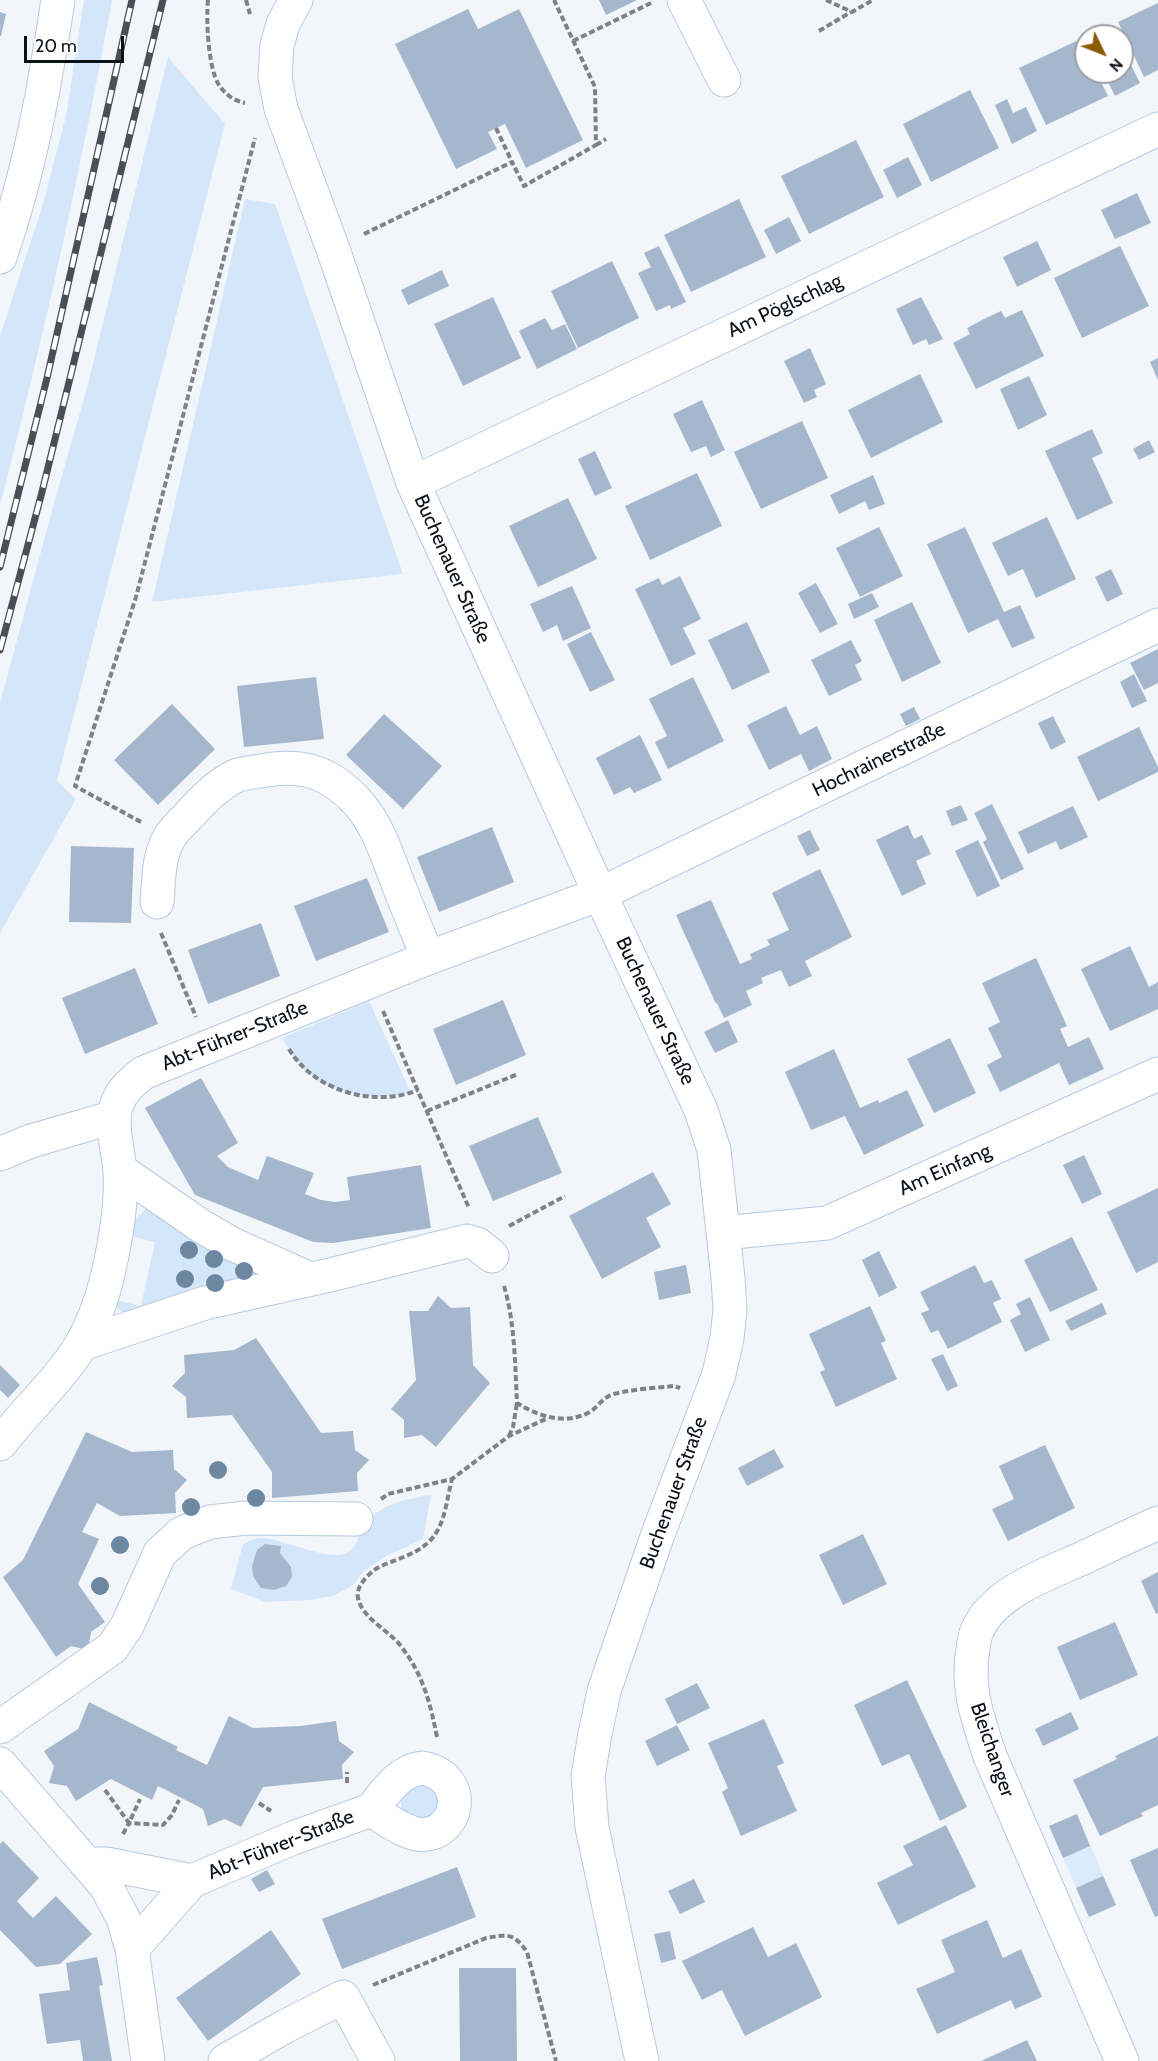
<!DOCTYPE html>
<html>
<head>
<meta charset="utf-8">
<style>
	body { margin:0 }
	#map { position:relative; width:1158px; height:2061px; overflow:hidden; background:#f2f6fb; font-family:Cabin,sans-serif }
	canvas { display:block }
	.north { position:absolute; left:1074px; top:24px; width:60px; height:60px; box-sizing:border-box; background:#fff; border:2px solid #9da0a3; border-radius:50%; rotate:133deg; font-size:16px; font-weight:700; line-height:24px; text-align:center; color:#0b1119 }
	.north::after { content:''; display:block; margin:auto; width:21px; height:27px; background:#8b5a02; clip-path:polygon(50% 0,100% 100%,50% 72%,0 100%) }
	.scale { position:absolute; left:24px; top:36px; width:100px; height:27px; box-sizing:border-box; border:3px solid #0b1119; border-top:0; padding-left:8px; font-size:18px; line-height:21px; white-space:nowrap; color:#0b1119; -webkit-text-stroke:4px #fff; paint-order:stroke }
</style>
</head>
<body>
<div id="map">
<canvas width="1158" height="2061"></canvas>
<div class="north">N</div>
<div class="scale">20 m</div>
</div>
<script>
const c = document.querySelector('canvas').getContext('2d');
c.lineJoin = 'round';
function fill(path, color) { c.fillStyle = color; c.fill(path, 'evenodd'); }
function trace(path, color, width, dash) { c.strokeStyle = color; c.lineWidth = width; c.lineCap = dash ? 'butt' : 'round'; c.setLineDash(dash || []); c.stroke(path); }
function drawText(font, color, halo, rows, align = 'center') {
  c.font = font + ' Cabin,sans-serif'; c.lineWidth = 4.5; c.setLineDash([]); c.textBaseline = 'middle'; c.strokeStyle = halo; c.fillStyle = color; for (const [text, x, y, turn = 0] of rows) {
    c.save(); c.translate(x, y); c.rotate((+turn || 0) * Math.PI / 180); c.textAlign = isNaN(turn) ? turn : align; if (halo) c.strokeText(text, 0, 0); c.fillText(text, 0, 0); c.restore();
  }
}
fill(new Path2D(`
	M1077,1814L1116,1905L1089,1917L1049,1826Z`), '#dcebfc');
fill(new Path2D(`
	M84,0H112C81,170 43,339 0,506V336L43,204L66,116Z
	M168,57L225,124L57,781L76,799L0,933V703L56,496L87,388Z
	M245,199L275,204L403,574L152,602Z
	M369,1001L411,1093C376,1101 330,1095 304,1069C295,1061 289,1048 282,1038Z
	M149,1206L272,1271L132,1316L121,1312L116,1306V1300L141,1306L155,1242L131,1236L136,1219Z
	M431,1495L423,1539L386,1556L364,1571L353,1585L333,1596L310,1600L266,1602L231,1589L243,1544C248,1542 255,1538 260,1538C281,1537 327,1562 346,1553C358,1548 357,1537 363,1527C378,1504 406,1499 431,1495Z
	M425,1780L445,1800L424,1825L401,1810V1795Z`), '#d4e6fa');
fill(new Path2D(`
	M599,0H637L606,15Z
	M1158,3V70L1144,77L1118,22Z
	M468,9L478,29L519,9L583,140L526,168L505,124L488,132L497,149L456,169L395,44Z
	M0,12L6,14L1,36H0Z
	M1081,39L1086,50V72H1096L1108,96L1046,125L1019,68Z
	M1128,59L1140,83L1115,96L1103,72H1122V62Z
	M970,90L999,148L931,182L903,124Z
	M1007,99L1013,113L1026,107L1037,131L1012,144L995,105Z
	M856,140L884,197L809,234L781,176Z
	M908,157L922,185L897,198L883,170Z
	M1137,193L1151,223L1115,239L1101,210Z
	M739,199L766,257L691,292L664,235Z
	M789,217L801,241L776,254L764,230Z
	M1037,241L1051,270L1017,287L1003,257Z
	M659,246L686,302L671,309L670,305L656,311L638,273L651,267L644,253Z
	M1120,246L1149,306L1082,338L1054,278Z
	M612,261L639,318L578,348L551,291Z
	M442,270L449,286L408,305L401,290Z
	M493,297L521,358L463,386L434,324Z
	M921,297L943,339L929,345L926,339L913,345L896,309Z
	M1022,310L1044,356L976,389L953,343L970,334L967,328L982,320L1001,311L1005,318Z
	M545,318L552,330L565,324L577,349L537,369L519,331Z
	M810,348L826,384L814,390L817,397L804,403L784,361Z
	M1158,358V380L1150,362Z
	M920,374L943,422L871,458L848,410Z
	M1029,376L1047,415L1018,430L1000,389Z
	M702,400L725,450L711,457L706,446L691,452L673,414Z
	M802,421L828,478L761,509L734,452Z
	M1092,429L1103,453L1092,458L1113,503L1077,520L1045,451Z
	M1149,440L1155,452L1139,460L1133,449Z
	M595,451L612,488L595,496L578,459Z
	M697,473L722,526L650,560L625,506Z
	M873,475L885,504L869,510L865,501L839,514L830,495Z
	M568,498L597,559L538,587L509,526Z
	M1047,517L1076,579L1036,598L1023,569L1008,576L992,543Z
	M879,527L903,576L860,597L836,548Z
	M965,527L1004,612L1020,605L1035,638L1012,648L998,619L968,633L927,544Z
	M1111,569L1123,594L1107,602L1095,577Z
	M680,576L701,619L683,628L696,654L671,666L635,589L659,578L662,585Z
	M816,583L838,624L820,633L798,593Z
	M572,586L591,628L563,641L557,625L543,632L530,604Z
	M872,593L879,607L854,619L848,604Z
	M912,602L941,663L902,682L874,620Z
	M747,622L770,672L732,690L708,640Z
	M591,632L615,680L590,692L567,644Z
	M851,640L862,661L855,665L862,680L829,696L811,660Z
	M1158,649V683L1144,690L1130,663Z
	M1134,674L1147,701L1132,708L1120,682Z
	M316,677L324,739L244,747L237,686Z
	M693,677L724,741L668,769L655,742L667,736L649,699Z
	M172,704L215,749L158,805L114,760Z
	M786,706L800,735L817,726L832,759L809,771L801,754L769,770L747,725Z
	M914,707L920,719L906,726L900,714Z
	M384,714L442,766L403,809L346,755Z
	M1053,716L1066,742L1051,750L1038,723Z
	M1139,727L1158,767V772L1098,801L1077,757Z
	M640,735L662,780L634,793L630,787L614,795L596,758Z
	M992,804L1024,869L1001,880L983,842L987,839L974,813Z
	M961,805L968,820L952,826L946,811Z
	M1073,806L1088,837L1060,850L1056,841L1028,854L1018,832Z
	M908,825L914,839L922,835L931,854L916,861L926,884L902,896L876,840Z
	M492,827L514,882L439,912L417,857Z
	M810,830L820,850L807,856L797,836Z
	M978,840L1000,886L977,897L955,851Z
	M71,846L134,848L131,923L69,922Z
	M820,869L852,937L805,961L812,976L789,987L781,970L761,978L763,983L746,991L752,1005L724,1018L717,1003L716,1004L676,915L711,900L740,964L752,959L750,954L770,945L767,940L789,930L772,893Z
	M367,878L389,932L316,961L294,906Z
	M261,923L280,976L208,1004L188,950Z
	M1130,946L1149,987L1158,982V1009L1110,1031L1081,969Z
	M1036,958L1067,1026L1060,1029L1068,1047L1089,1037L1104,1069L1069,1085L1059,1063L1000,1092L987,1065L1002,1057L988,1028L1000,1022L982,983Z
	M135,968L158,1024L85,1054L62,998Z
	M503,1000L526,1055L456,1085L433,1029Z
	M728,1020L738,1042L715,1053L704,1032Z
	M950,1038L976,1093L934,1113L907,1059Z
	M834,1049L860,1108L878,1100L879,1103L907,1090L924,1126L864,1155L845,1116L811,1130L785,1072Z
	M201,1078L238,1143L217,1156L228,1167L258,1180L267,1156L314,1173L305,1194L321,1200L335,1202L350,1200L347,1177L421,1165L431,1228L333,1243L313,1242L195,1195L145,1108Z
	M538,1117L562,1173L493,1201L469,1146Z
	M1084,1155L1102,1194L1082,1204L1063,1165Z
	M653,1172L671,1204L646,1218L661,1247L602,1279L569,1216Z
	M1158,1188V1262L1136,1273L1107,1212Z
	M1072,1237L1098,1290L1050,1312L1024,1260Z
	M879,1251L897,1288L879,1297L862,1260Z
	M686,1265L691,1293L659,1300L654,1272Z
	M975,1265L984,1283L992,1280L1001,1299L993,1303L1002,1322L948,1349L938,1330L931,1333L921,1313L929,1310L920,1292Z
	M438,1296L451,1308L470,1307L473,1365L490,1383L436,1447L422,1435L404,1438V1420L391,1409L416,1380L409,1311H428Z
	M1030,1297L1050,1340L1025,1352L1010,1320L1021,1314L1016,1304Z
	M1102,1303L1107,1314L1071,1331L1065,1321Z
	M870,1306L886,1341L881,1343L897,1379L836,1407L820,1372L825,1370L809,1334Z
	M256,1338L321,1433L353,1431L355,1450L369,1460L357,1473L358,1491L272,1498V1472L232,1415L187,1418L186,1397L172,1386L185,1373L184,1355L234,1350Z
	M943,1354L958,1386L947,1391L931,1359Z
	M0,1365L20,1385L8,1398L0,1390Z
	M86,1432L132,1452L173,1450L174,1469L187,1480L175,1493L176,1513L120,1516L97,1503L82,1532L99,1539L78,1584L105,1622L91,1632L88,1650L71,1646L56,1657L3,1577L23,1560Z
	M1045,1445L1075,1508L1008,1541L992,1509L1014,1499L999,1466Z
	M774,1449L784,1467L747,1486L738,1468Z
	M863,1534L887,1584L843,1605L819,1555Z
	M265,1544L281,1546L280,1553L291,1567L292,1577L286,1586L274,1590L261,1588L253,1576L252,1566L257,1550Z
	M1158,1572V1613L1156,1614L1141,1581Z
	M1115,1622L1138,1675L1080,1700L1057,1647Z
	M907,1680L967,1807L940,1821L909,1754L882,1766L854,1705Z
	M697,1683L710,1708L677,1724L665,1699Z
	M89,1702L178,1747L176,1750L207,1765L229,1716L253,1728L301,1726L336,1721L339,1741L354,1752L342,1765L343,1779L263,1787L241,1827L225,1819L208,1826L203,1809L158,1786L152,1800L111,1779L76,1801L67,1786L49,1783L54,1766L44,1751L78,1729Z
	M1071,1712L1079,1729L1043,1746L1035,1729Z
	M764,1719L784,1763L777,1766L797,1811L741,1836L722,1792L728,1788L708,1743Z
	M677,1725L690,1750L657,1766L645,1741Z
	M1158,1736V1805L1141,1813L1143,1816L1100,1836L1073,1780L1117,1759L1115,1756Z
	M1077,1814L1090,1846L1063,1858L1049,1826Z
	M946,1825L976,1887L898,1925L877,1883L913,1865L903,1846Z
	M3,1841L39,1878L17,1901L24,1909L33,1918L56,1896L92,1934L60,1964L36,1967L0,1930V1844Z
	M1158,1848V1916L1155,1917L1130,1860Z
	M457,1867L476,1917L342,1969L322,1919Z
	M267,1870L275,1884L259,1892L251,1879Z
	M1103,1876L1116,1905L1089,1917L1076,1888Z
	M694,1879L705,1902L680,1914L668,1891Z
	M987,1920L1003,1958L1021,1949L1042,1997L1015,2009L1011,2000L937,2034L916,1989L955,1972L941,1940Z
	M753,1927L768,1957L796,1943L822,1997L745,2036L722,1990L702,2000L682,1961Z
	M271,1930L301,1974L208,2041L176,1998Z
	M670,1931L676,1959L661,1963L654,1934Z
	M97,1957L103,1985L99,1986L112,2061H83L80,2040L47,2044L43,2020L39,1994L70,1990L66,1963Z
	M459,1968H516L517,2061H460Z
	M1027,2040L1037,2061H981Z`), '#a4b7cd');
const minor = new Path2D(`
	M296,0L283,24L277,45L275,77L281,109L333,249L413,483L600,894L701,1110L714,1150L728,1278L730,1310L727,1338L719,1374L658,1534L604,1691L595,1734L588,1776L592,1827L642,2061
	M684,0L724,80
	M0,257C29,174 45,86 58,0
	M413,483L1158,129
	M157,902C159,881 158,859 168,840C172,831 182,823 189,815C202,801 219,783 238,775C245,773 254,772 261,771C302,763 331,772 359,804C378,826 387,855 397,881C407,907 418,933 428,958
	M0,1154L31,1141L114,1117
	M120,1170L201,1226L232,1244L310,1279
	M723,1233L827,1223L1158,1074
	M82,1344L205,1303L330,1275L467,1241L477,1244L492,1256
	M0,1444C22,1415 49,1390 71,1360C99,1322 110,1273 117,1227C120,1208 121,1191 120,1172C119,1152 109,1122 117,1104C122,1090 132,1082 143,1073L428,958L600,894L1158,625
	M0,1727L112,1648L127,1626L160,1553L182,1533L210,1522L246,1518L356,1519
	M0,1764L106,1886L123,1918L132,1949
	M422,1768C473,1777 458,1840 417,1834C401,1831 385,1818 371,1810C386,1792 398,1771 422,1768Z
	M88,1864H106L192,1881
	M148,2061L132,1949L192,1881L293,1838L371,1810
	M225,2061L284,2027L343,1997L378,2061
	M1122,2061L990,1756C978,1719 966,1689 973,1649C974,1644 974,1637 977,1631C992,1593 1049,1573 1083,1558C1108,1546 1133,1534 1158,1523`);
trace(minor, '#b7cae0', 35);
trace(new Path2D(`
	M208,0C206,20 208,68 219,85C225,94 234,101 245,103
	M246,0L250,14
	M826,0L852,12L873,0
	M819,31L851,12
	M573,41L651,3
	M496,128L512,162
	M596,145L606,139
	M364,234L512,162L524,186L596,145L595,87L554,0
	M141,822L75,786L136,597L255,138
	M161,933L196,1017
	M383,1011L469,1208
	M289,1049C314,1091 374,1108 418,1090
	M427,1111L518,1074
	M509,1226L565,1196
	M504,1286C515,1323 515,1364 517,1403C538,1416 564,1425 588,1413C598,1408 602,1397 614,1394C633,1389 655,1388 674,1386L680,1388
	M509,1436L513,1427L517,1403
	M381,1499L388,1494L452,1479L509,1436L548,1418
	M437,1737C430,1702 423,1674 400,1645C388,1630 362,1618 358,1598C356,1587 365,1578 373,1571C382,1564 395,1561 406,1556C445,1540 443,1515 452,1479
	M347,1783V1772
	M105,1790L129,1823L140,1799
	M259,1803L271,1811
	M123,1834L129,1823L163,1825L172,1815L179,1800
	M373,1985L486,1938C508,1934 514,1933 527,1952L556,2061`), '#7d8288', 4, [6, 3]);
trace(minor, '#fff', 33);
const rail = new Path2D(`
	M0,567L47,378L132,0
	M0,650L42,492L163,0`);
trace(rail, '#494f56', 7);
trace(rail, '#fff', 4.5, [14]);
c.fillStyle = '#6d87a0';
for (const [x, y] of [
	[189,1250],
	[214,1259],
	[244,1271],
	[185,1279],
	[215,1283],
	[218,1470],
	[256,1498],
	[191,1507],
	[120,1545],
	[100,1586]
]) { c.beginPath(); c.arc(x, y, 9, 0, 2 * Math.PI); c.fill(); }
drawText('20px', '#0b1119', '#fff', [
	["Am Pöglschlag",785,306,-25],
	["Buchenauer Straße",452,569,66],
	["Hochrainerstraße",879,760,-26],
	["Buchenauer Straße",655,1011,65],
	["Abt-Führer-Straße",235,1036,-22],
	["Am Einfang",945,1170,-24],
	["Buchenauer Straße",674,1493,-70],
	["Bleichanger",992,1750,71],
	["Abt-Führer-Straße",281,1845,-22]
]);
</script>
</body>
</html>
